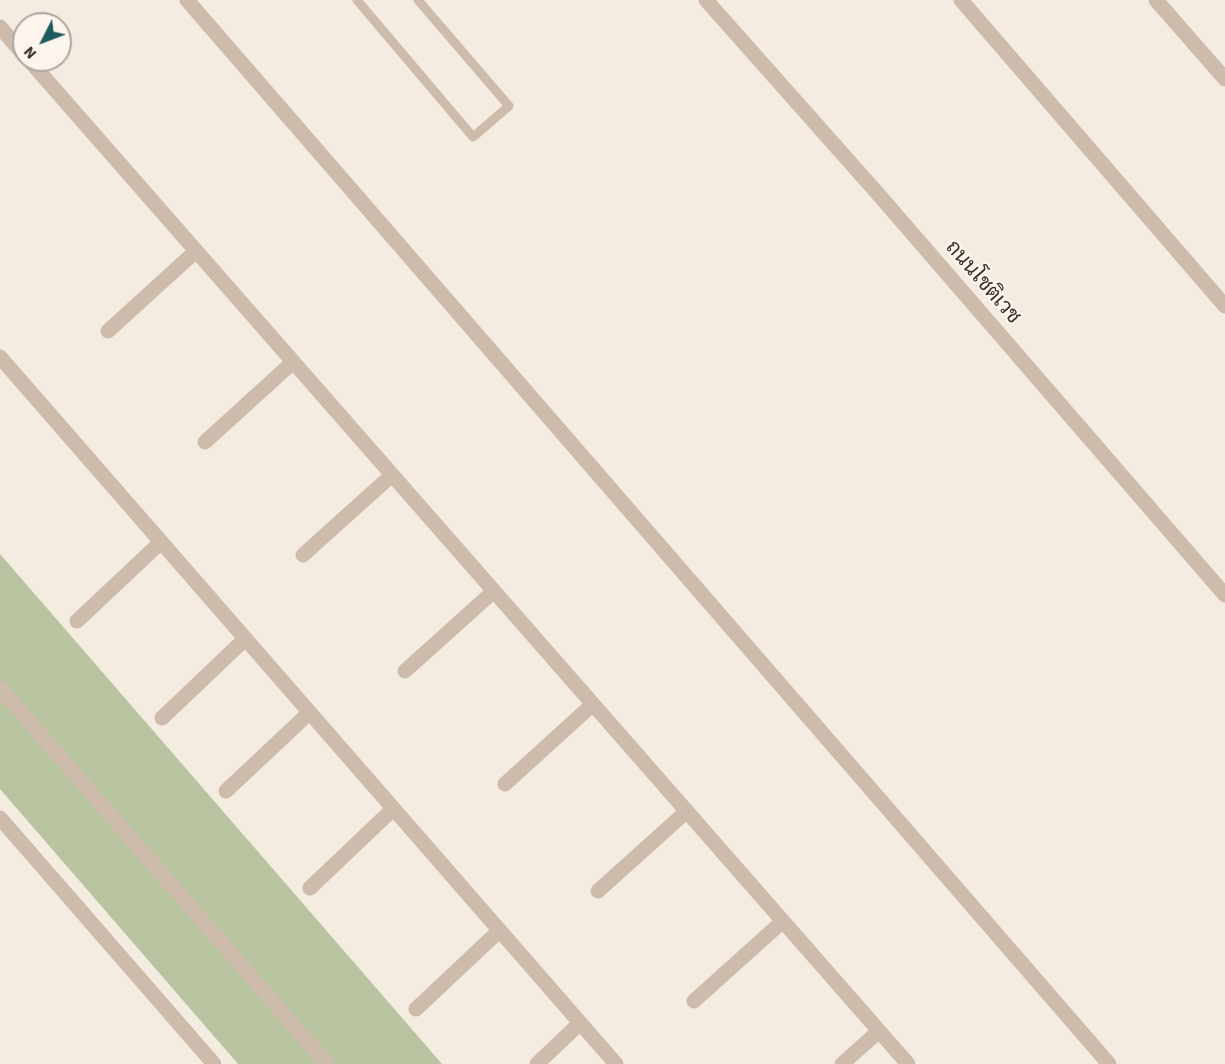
<!DOCTYPE html>
<html>
<head>
<meta charset="utf-8">
<style>
	body { margin:0 }
	#map { position:relative; width:1225px; height:1064px; overflow:hidden; background:#f4ebe1; font-family:"Source Sans 3",sans-serif }
	canvas { display:block }
	.north { position:absolute; left:12px; top:12px; width:60px; height:60px; box-sizing:border-box; background:#fbf5ee; border:2px solid #aea6a0; border-radius:50%; rotate:228deg; font-size:16px; font-weight:700; line-height:24px; text-align:center; color:#3b302b }
	.north::after { content:''; display:block; margin:auto; width:21px; height:27px; background:#1f5a5e; clip-path:polygon(50% 0,100% 100%,50% 72%,0 100%) }
</style>
</head>
<body>
<div id="map">
<canvas width="1225" height="1064"></canvas>
<div class="north">N</div>
</div>
<script>
const c = document.querySelector('canvas').getContext('2d');
c.lineJoin = 'round';
function fill(path, color) { c.fillStyle = color; c.fill(path, 'evenodd'); }
function trace(path, color, width, dash) { c.strokeStyle = color; c.lineWidth = width; c.lineCap = dash ? 'butt' : 'round'; c.setLineDash(dash || []); c.stroke(path); }
function drawText(font, color, halo, rows, align = 'center') {
  c.font = font + ' "Source Sans 3",Sarabun,sans-serif'; c.lineWidth = 4.5; c.setLineDash([]); c.textBaseline = 'middle'; c.strokeStyle = halo; c.fillStyle = color; for (const [text, x, y, turn = 0] of rows) {
    c.save(); c.translate(x, y); c.rotate((+turn || 0) * Math.PI / 180); c.textAlign = isNaN(turn) ? turn : align; if (halo) c.strokeText(text, 0, 0); c.fillText(text, 0, 0); c.restore();
  }
}
fill(new Path2D(`
	M0,554L442,1064H238L0,789Z`), '#b8c4a0');
trace(new Path2D(`
	M357,0L473,137L509,106L418,0`), '#cdbbac', 9);
trace(new Path2D(`
	M187,0L1109,1064
	M706,0L879,195L1225,595
	M961,0L1225,306
	M1156,0L1225,79
	M0,27L24,55
	M29,60L908,1064
	M108,331L196,251
	M0,357L616,1064
	M205,442L293,362
	M303,555L392,475
	M77,621L160,543
	M405,671L494,591
	M0,688L327,1064
	M162,718L245,639
	M505,784L593,704
	M226,791L309,713
	M0,818L214,1064
	M310,888L393,809
	M598,891L687,811
	M694,1001L783,921
	M416,1009L499,931
	M537,1064L580,1023
	M842,1064L879,1031`), '#cdbbac', 15);
drawText('21px', '#3b302b', '#fbf5ee', [
	["ถนนโชติเวช",982,283,49]
]);
</script>
</body>
</html>
